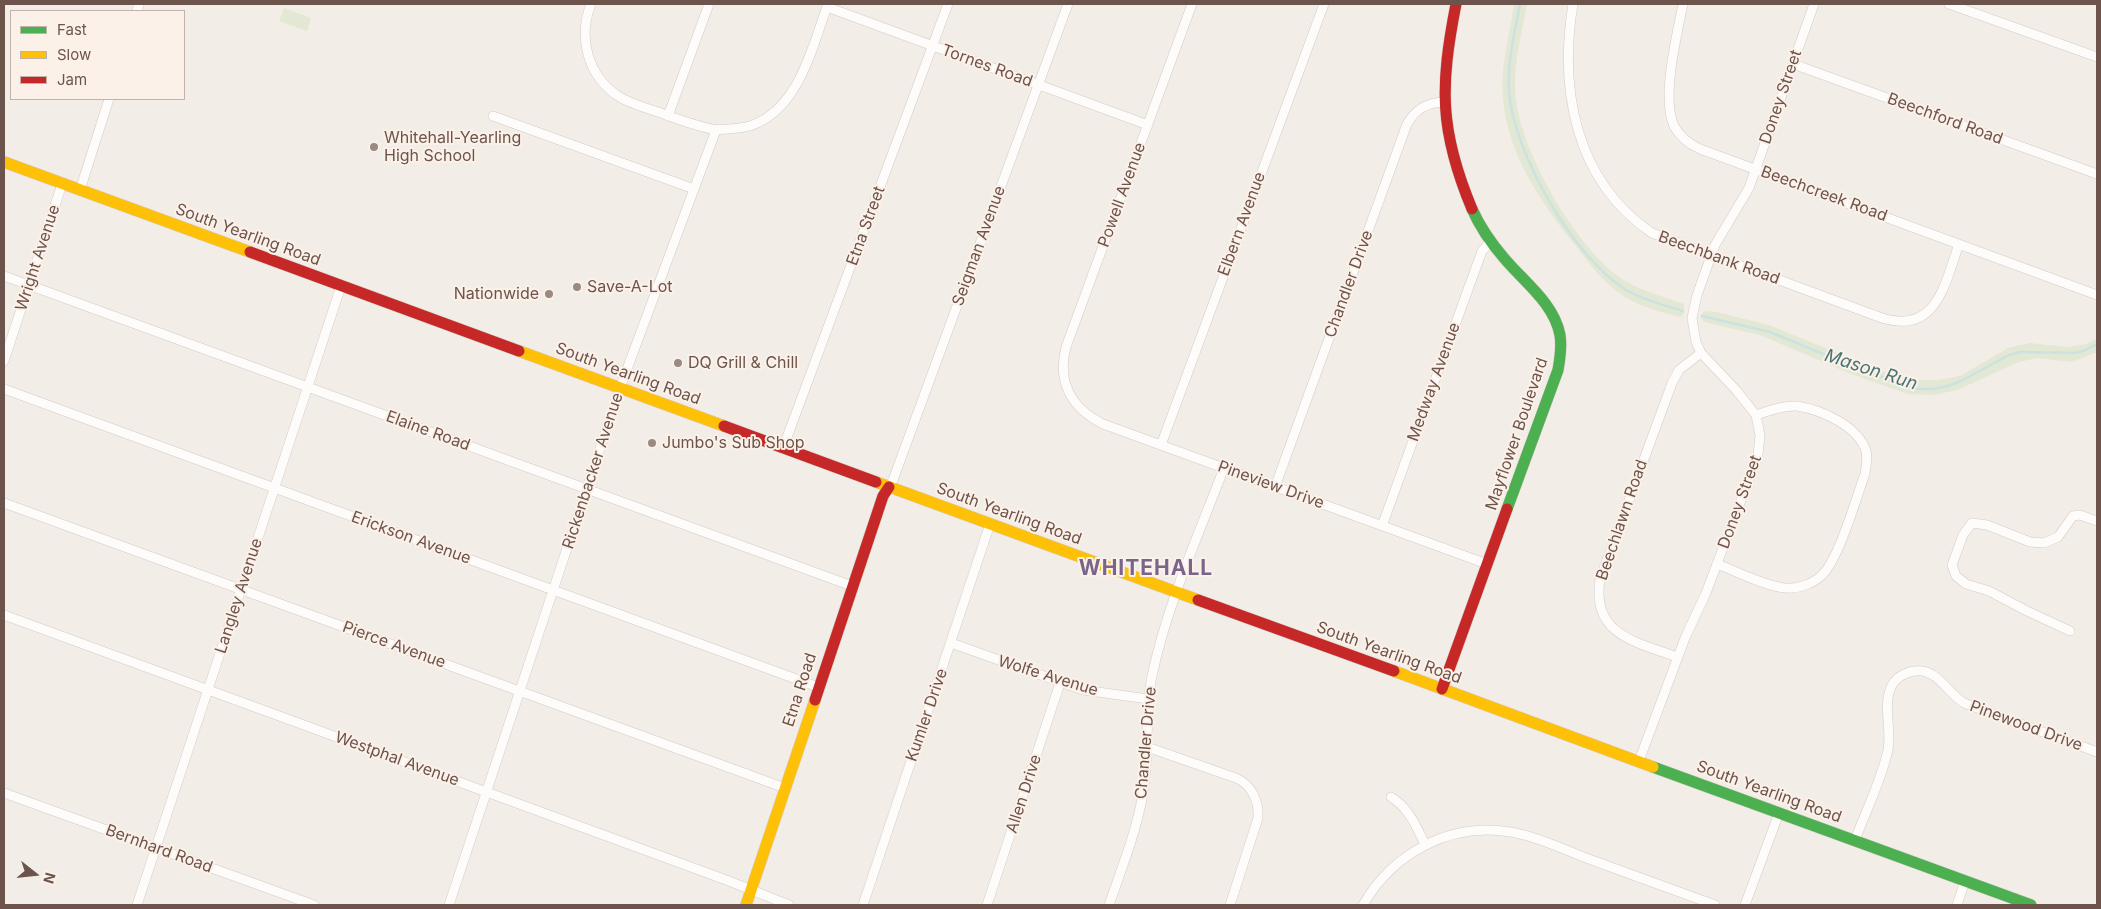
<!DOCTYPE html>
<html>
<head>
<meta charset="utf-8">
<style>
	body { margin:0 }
	#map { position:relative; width:2101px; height:909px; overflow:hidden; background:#f3ede7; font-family:Inter,sans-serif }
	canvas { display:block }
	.frame { position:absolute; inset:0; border:5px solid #6c544c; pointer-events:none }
	.legend { position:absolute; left:10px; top:10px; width:175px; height:90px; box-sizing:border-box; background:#fcf1e8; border:1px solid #c2b2aa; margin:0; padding:6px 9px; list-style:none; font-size:15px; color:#6c544c }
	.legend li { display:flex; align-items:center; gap:10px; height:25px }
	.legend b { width:25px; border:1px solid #c2b2aa }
	.north { position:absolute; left:10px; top:849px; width:50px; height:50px; -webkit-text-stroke:4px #fcf1e8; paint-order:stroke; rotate:106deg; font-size:14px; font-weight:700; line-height:20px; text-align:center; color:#6c544c }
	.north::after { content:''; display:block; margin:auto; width:18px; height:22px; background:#6c544c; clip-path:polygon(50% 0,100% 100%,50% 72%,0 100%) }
</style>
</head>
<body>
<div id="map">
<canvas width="2101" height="909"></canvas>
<div class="frame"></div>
<ul class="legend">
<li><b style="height:6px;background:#4caf50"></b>Fast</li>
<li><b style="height:6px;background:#ffc107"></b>Slow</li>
<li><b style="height:6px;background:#c62828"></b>Jam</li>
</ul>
<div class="north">N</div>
</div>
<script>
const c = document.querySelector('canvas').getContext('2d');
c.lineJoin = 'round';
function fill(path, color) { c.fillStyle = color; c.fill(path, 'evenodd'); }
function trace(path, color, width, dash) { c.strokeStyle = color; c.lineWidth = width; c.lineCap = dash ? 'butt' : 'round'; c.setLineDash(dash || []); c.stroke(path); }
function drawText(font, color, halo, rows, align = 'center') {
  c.font = font + ' Inter,sans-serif'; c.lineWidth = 4; c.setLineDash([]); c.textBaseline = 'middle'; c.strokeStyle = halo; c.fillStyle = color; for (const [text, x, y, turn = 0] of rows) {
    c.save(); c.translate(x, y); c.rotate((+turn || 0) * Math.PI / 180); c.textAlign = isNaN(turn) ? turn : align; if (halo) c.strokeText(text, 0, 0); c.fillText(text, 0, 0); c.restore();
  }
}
fill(new Path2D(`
	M1514,4H1527C1522,32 1514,61 1515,90C1517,145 1572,240 1615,274C1634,289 1662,296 1684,304V313L1681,317C1662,312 1642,308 1625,297C1604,284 1590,264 1575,245C1541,203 1507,153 1503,98C1500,67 1510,34 1514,4Z
	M284,8L311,18L307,31L279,21Z
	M1704,311L1717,312L1769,325L1884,372L1911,380H1938L1960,376L2008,348L2030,343L2067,347L2087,344L2097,338V352L2072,362L2037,358L2019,362L1957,390L1934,395L1907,394L1849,373L1760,335L1704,322L1700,317Z`), '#e2e8d3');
trace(new Path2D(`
	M1520,4C1515,32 1507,62 1509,91C1513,152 1573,257 1626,290C1643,300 1664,305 1683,311
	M1702,316L1770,332L1859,369L1916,389H1933L1948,386L1961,381L2009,355L2021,352L2073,353L2083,351L2097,344`), '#cbe2e1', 2.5);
const street = new Path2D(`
	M591,4C578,37 587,75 618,96C630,104 647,108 661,113C679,120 697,126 716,130
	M1192,4L1066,347C1057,382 1071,408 1103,424L1487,564
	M1573,4C1559,89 1575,181 1652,233L1882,318C1937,335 1945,283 1959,244
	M1683,4C1677,35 1661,97 1674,126C1680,137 1689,144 1700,149L2097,295
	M1949,4L2097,57
	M827,7L1148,125
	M137,11L139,4
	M1793,64L2097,174
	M493,116L694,189
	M668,116L709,4
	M80,190L109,99
	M4,276L852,586
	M4,361L62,184
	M4,389L818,687
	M1161,445L1324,4
	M783,448L948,4
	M889,487L893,480L1068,4
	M1275,487L1407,124C1416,109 1426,103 1444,102
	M4,503L785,788
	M1382,526L1482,251L1491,241
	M1717,564C1736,571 1767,587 1786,588C1798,589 1812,584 1821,576C1839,560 1856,498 1865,474C1866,466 1868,459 1866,451C1858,426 1822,410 1797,406C1783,405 1769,411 1756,415
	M4,615L729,881L789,905
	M2070,631L2027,611L1989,591L1966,584L1956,576L1952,565L1963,535L1972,523L1987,525L2030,542L2044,543L2058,537L2073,516L2080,515L2097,521
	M951,643L1083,690L1148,699
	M1677,657C1636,642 1591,635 1600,579L1672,383L1679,370L1701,353
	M1147,747L1236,778C1252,785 1259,801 1258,818L1230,905
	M1639,761L1685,638L1706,593L1758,455L1760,435L1756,415L1736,390L1701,353L1696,342L1692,318L1697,295L1715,245L1749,188L1814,4
	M4,793L314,905
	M1391,797C1409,808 1416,826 1425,844
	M1855,840C1866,811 1881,781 1888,750C1892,729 1882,705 1892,685C1898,675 1910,670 1922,671C1939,673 1949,694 1964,703L2097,752
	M137,905L341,286
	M449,905L620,388L716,130C727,129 739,129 750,126C799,110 812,47 828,4
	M863,905L990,524
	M987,905L1060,683
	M1109,905C1123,864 1141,821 1145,778C1149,744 1145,709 1152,676C1167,605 1198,536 1224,468
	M1363,905C1393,853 1450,822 1510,832C1540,837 1569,852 1597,862C1636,876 1676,891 1715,905
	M1745,905L1779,813
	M1957,905L1965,881`);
const fast = new Path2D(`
	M1472,209C1480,227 1491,243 1504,258C1524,282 1554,303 1560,335C1562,347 1560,359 1558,370L1507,509
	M1653,767L2031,905`);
const slow = new Path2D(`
	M4,162L250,252
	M519,351L724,426
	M876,482L1198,600
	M1394,671L1653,767
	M746,905L815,700`);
const jam = new Path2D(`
	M1456,4C1440,86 1439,130 1472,209
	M250,252L519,351
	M724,426L876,482
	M1198,600L1394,671
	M1442,689L1507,509
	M815,700L883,496L889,487`);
trace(street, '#d2cac6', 10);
trace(fast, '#d2cac4', 12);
trace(slow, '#d2cac4', 12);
trace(jam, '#d2cac4', 12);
trace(street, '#fdfcfb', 9);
trace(fast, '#4caf50', 11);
trace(slow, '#ffc107', 11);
trace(jam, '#c62828', 11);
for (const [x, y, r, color] of [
	[374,147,5,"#9b8a82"],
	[577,287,5,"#9b8a82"],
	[549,294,5,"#9b8a82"],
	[678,363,5,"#9b8a82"],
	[652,443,5,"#9b8a82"]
]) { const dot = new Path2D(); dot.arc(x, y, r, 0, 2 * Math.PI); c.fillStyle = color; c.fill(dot); trace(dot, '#fcf1e8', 2); }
drawText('16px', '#6c544c', '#fcf1e8', [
	["Tornes Road",987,66,20],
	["Doney Street",1781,97,-71],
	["Beechford Road",1945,119,20],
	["Beechcreek Road",1824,194,20],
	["Powell Avenue",1122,195,-70],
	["Elbern Avenue",1242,224,-70],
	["Etna Street",866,226,-70],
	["South Yearling Road",248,235,20],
	["Seigman Avenue",979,246,-70],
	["Wright Avenue",38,258,-72],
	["Beechbank Road",1719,258,20],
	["Chandler Drive",1349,284,-70],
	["South Yearling Road",628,374,20],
	["Medway Avenue",1434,382,-70],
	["Elaine Road",428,431,20],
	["Mayflower Boulevard",1517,434,-71],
	["Rickenbacker Avenue",593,471,-72],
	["Pineview Drive",1271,485,20],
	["Doney Street",1740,502,-70],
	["South Yearling Road",1009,514,20],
	["Beechlawn Road",1622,520,-71],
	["Erickson Avenue",411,538,20],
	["Langley Avenue",239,596,-72],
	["Pierce Avenue",394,645,20],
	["South Yearling Road",1389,653,20],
	["Wolfe Avenue",1048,676,17],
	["Etna Road",800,690,-72],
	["Kumler Drive",927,715,-71],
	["Pinewood Drive",2026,726,20],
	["Chandler Drive",1146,743,-85],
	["Westphal Avenue",397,759,20],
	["South Yearling Road",1769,792,20],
	["Allen Drive",1024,794,-72],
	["Bernhard Road",159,849,20]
]);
drawText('16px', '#6c544c', '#fcf1e8', [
	["Whitehall-Yearling",384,138],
	["High School",384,156],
	["Save-A-Lot",587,287],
	["Nationwide",539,294,"right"],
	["DQ Grill & Chill",688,363],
	["Jumbo's Sub Shop",662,443]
], 'left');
drawText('italic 18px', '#477477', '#fcf1e8', [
	["Mason Run",1871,370,18]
]);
c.letterSpacing = '1px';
drawText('bold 21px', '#786589', '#fcf1e8', [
	["WHITEHALL",1146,569]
]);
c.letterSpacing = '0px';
</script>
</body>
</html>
